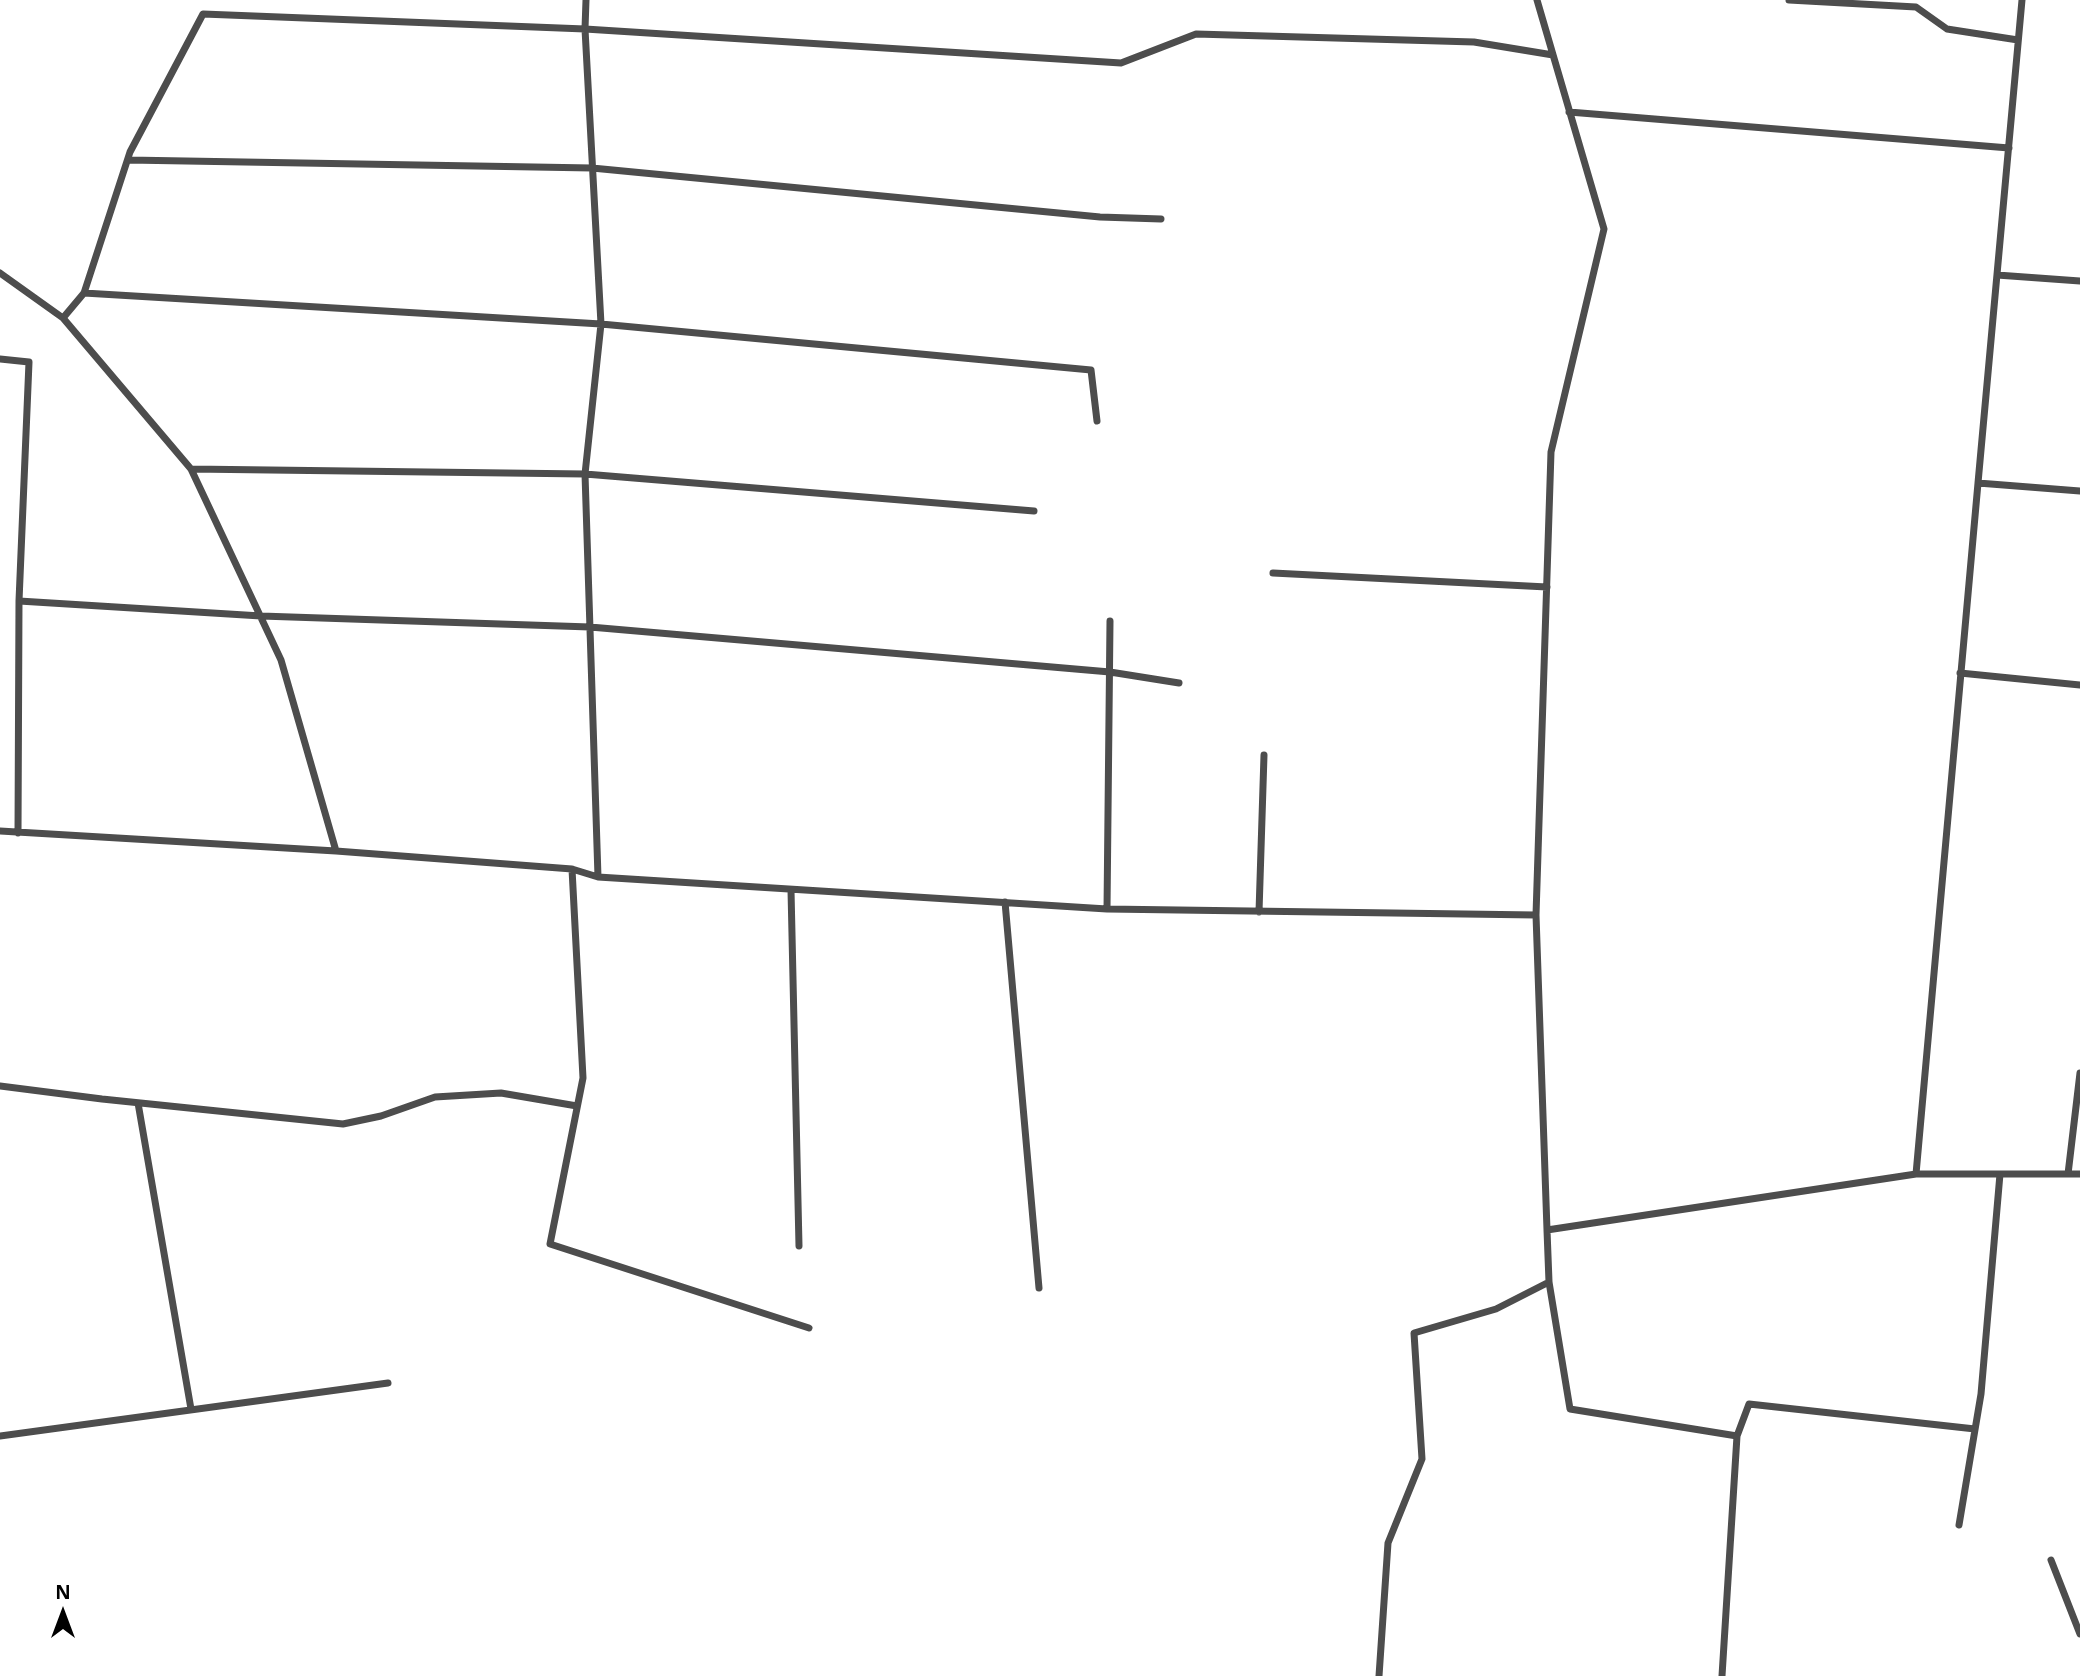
<!DOCTYPE html>
<html>
<head>
<meta charset="utf-8">
<style>
	body { margin:0 }
	#map { position:relative; width:2080px; height:1676px; overflow:hidden; background:#fff; font-family:"Noto Sans",sans-serif }
	canvas { display:block }
	.north { position:absolute; left:28px; top:1578px; width:70px; height:70px; -webkit-text-stroke:5px #fff; paint-order:stroke; rotate:0deg; font-size:19px; font-weight:700; line-height:28px; text-align:center; color:#000 }
	.north::after { content:''; display:block; margin:auto; width:24px; height:32px; background:#000; clip-path:polygon(50% 0,100% 100%,50% 72%,0 100%) }
</style>
</head>
<body>
<div id="map">
<canvas width="2080" height="1676"></canvas>
<div class="north">N</div>
</div>
<script>
const c = document.querySelector('canvas').getContext('2d');
c.lineJoin = 'round';
function trace(path, color, width, dash) { c.strokeStyle = color; c.lineWidth = width; c.lineCap = dash ? 'butt' : 'round'; c.setLineDash(dash || []); c.stroke(path); }
trace(new Path2D(`
	M586,0L585,29L601,324L585,474L598,877L1107,909L1536,915
	M1537,0L1604,229L1551,452L1536,915L1547,1230
	M1789,0L1916,7L1947,29L2018,40
	M1569,112L2009,148
	M128,160L592,168L1100,217L1161,219
	M0,273L63,318L191,469L281,660L336,851
	M1997,275L2080,281
	M84,293L601,324L1091,370L1097,421
	M63,318L84,293L130,152L203,14L585,29L1121,63L1196,34L1474,42L1553,55
	M0,359L29,362L19,601L18,833
	M191,469L585,474L1034,511
	M1978,483L2022,0
	M2080,491L1978,483L1916,1174H2080
	M1273,573L1547,587
	M19,601L261,616L590,627L1110,672L1179,683
	M1960,673L2080,685
	M0,831L336,851L572,869L598,877
	M572,869L583,1078L550,1244L809,1328
	M791,890L799,1246
	M1005,902L1039,1288
	M1107,909L1110,621
	M1259,912L1264,755
	M0,1086L102,1099L343,1124L381,1116L435,1097L501,1093L577,1106
	M138,1103L191,1409
	M2068,1174L2080,1073
	M0,1436L388,1383
	M1737,1436L1749,1404L1975,1429
	M1959,1525L1981,1394L2000,1174
	M2051,1560L2080,1634
	M1379,1676L1388,1543L1422,1459L1414,1333L1496,1309L1549,1282
	M1722,1676L1737,1436L1570,1409L1549,1282L1547,1230L1916,1174`), '#4d4d4d', 7);
</script>
</body>
</html>
